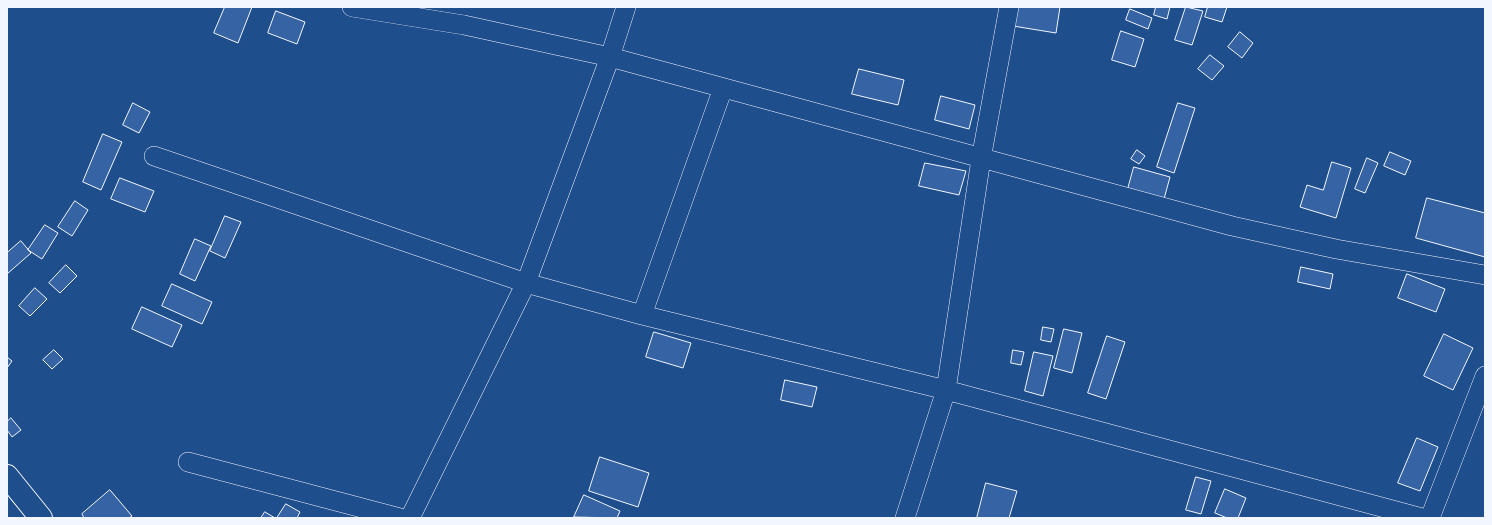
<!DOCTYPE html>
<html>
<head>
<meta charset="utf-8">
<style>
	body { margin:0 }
	#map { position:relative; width:1492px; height:525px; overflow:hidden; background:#1f4e8c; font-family:Roboto,sans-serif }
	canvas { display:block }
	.frame { position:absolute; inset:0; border:8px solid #f2f6ff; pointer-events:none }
</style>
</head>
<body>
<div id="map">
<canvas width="1492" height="525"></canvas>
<div class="frame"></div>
</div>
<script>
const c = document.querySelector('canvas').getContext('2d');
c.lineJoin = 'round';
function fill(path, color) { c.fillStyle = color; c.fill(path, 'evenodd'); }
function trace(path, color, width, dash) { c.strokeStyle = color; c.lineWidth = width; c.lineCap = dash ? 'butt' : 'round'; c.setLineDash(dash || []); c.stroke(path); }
const building = new Path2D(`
	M225,7H252L238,43L214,33Z
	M1016,7H1060L1056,33L1013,26Z
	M1156,7H1170L1167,19L1154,15Z
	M1186,7L1203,11L1192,45L1175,40Z
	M1208,7H1227L1222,22L1205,17Z
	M1130,9L1152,18L1148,29L1126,20Z
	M276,11L305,22L297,44L268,33Z
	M1121,31L1144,39L1135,67L1112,60Z
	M1240,32L1253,43L1242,58L1228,47Z
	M1210,55L1224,66L1212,80L1198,69Z
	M859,69L904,80L898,105L852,94Z
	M941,96L975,105L969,129L935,120Z
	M133,103L150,112L139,133L123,125Z
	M1178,103L1195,108L1174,173L1157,167Z
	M103,134L122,142L101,190L83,182Z
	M1137,150L1145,156L1139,164L1131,159Z
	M1390,152L1411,161L1405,175L1384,166Z
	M1367,158L1378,163L1365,193L1355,189Z
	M1332,162L1351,168L1336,218L1300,207L1307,185L1323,190Z
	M925,163L966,171L959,195L919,186Z
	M1134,167L1170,177L1164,199L1128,189Z
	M120,178L154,191L145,212L111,199Z
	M1427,198L1485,213V257L1416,238Z
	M75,201L88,210L72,236L58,227Z
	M225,216L241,222L225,258L210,251Z
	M45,225L58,233L42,259L28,250Z
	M195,239L211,246L195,281L180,274Z
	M21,241L31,253L7,274V253Z
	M66,265L77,276L60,293L49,283Z
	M1301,267L1333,274L1330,289L1298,282Z
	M1407,274L1445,289L1436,312L1398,298Z
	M172,284L212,302L202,324L162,306Z
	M35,288L47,299L30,316L19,306Z
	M142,307L182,325L172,347L132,329Z
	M1043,327L1054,329L1051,342L1041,340Z
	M1064,329L1082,333L1072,373L1054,368Z
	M654,332L691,343L683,368L646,357Z
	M1444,334L1473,348L1453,390L1424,376Z
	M1107,336L1125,342L1106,399L1088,393Z
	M54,350L63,359L52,369L43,360Z
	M1013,350L1024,352L1021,365L1011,363Z
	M1034,352L1053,356L1043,396L1025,391Z
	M7,357L12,361L7,368Z
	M785,380L817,387L812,407L781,400Z
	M11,418L21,430L12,437L7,430V422Z
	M1417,438L1438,447L1420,491L1398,483Z
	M600,457L649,473L638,507L589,491Z
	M1196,477L1211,481L1201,514L1186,510Z
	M986,483L1017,491L1009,518H977Z
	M1225,489L1246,498L1238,518H1227L1215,513Z
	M110,490L132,516L129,518H84L82,514Z
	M584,495L620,511L617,518L574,517Z
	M286,504L300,512L297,518H277Z
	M265,512L275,518H261Z`);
fill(building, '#3563a3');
trace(building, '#f2f6ff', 1);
const minor = new Path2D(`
	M352,7L464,25L610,57L1232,226L1336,249L1485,275
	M154,156L526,283L642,315L946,390L1422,518
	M642,315L723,88
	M188,462L400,518
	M410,518L526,283L610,57L626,7
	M905,518L946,390L981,159L1009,7
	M1430,518L1485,376`);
const primary = new Path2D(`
	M7,476L41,518`);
trace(minor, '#f2f6ff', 20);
trace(primary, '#f2f6ff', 24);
trace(minor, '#1f4e8c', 19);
trace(primary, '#1f4e8c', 22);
</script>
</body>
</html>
